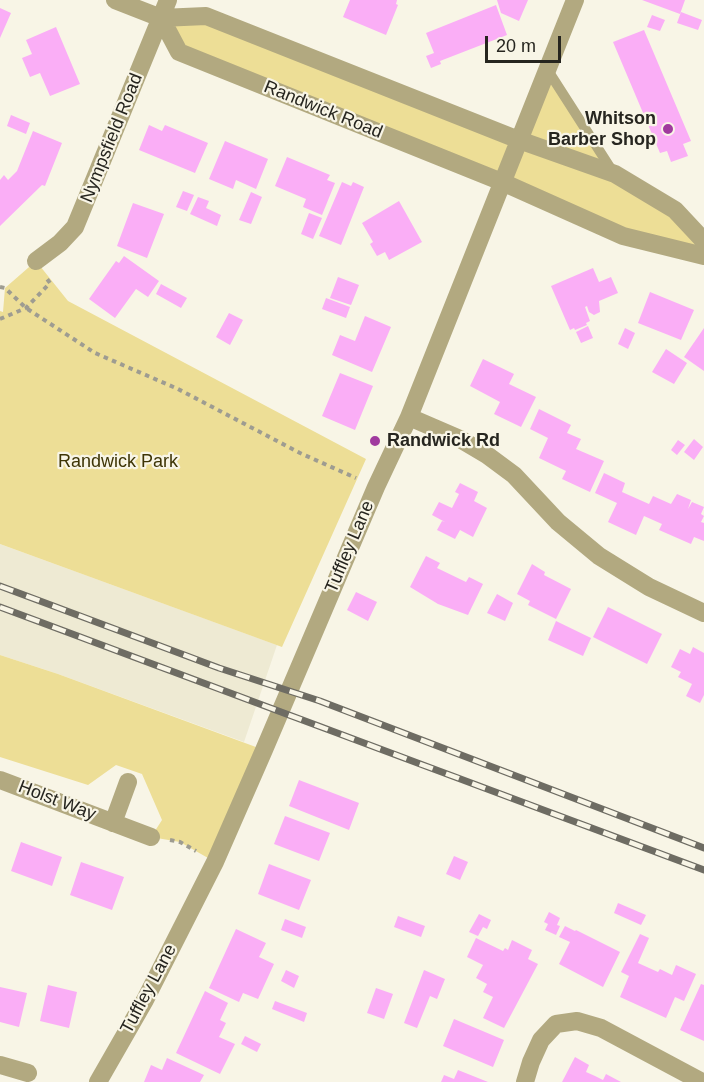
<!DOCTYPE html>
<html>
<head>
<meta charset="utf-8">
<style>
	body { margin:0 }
	#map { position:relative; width:704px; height:1082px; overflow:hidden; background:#f8f5e6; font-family:Helvetica,sans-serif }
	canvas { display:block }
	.scale { position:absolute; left:485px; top:36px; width:76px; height:27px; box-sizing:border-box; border:3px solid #26251f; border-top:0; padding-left:8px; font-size:18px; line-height:21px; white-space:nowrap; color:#26251f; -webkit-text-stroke:4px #f8f5e6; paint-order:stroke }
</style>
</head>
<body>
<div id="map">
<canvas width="704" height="1082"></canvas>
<div class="scale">20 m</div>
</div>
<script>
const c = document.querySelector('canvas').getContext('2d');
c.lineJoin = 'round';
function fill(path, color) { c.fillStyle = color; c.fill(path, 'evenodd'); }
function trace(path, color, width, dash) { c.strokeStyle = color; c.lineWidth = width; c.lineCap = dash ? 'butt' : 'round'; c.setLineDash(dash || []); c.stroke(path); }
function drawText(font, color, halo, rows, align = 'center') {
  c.font = font + ' Helvetica,sans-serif'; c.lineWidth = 4.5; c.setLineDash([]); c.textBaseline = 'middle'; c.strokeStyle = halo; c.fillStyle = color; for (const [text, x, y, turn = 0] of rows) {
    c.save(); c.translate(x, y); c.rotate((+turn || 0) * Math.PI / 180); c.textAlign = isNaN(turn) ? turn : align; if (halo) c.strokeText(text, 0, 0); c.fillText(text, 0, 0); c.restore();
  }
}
fill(new Path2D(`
	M0,544L277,645L244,742L58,674L0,655Z`), '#eeead3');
fill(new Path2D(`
	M206,16L519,140L547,69L615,174L675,210L704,256L623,236L179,52L161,18Z
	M36,261L68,301L366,459L282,647L0,544V311L3,312L5,288Z
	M0,655L58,674L264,750L215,862L180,842L151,837L162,820L142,774L116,765L88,785L0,757Z`), '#edde96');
fill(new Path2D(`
	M350,0H397L396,4L398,5L386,35L343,17Z
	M497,0H528L519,21L501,13Z
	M642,0H685L680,14Z
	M496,5L507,35L440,61L441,64L431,68L426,56L434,53L426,33Z
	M0,8L11,13L0,38Z
	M681,12L702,20L698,30L677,23Z
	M652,15L665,20L660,31L647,27Z
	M56,27L80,84L50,96L40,73L30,77L22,58L32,54L26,40Z
	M644,30L691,141L683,144L688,156L671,162L667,151L660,153L613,42Z
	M11,115L30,123L26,134L7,126Z
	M149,125L162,131L165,125L208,143L195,173L139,150Z
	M33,131L62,143L45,186L42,185L0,226V180L4,175L8,180L17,171Z
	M225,141L268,159L256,189L236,180L233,189L209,179Z
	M287,157L330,175L327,180L335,183L322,215L303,207L306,199L275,186Z
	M342,182L351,186L353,182L364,187L341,245L319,236Z
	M183,191L194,195L187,211L176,207Z
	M251,192L262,197L251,224L239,220Z
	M198,197L209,201L206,208L221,215L217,226L190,214Z
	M399,201L422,242L389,260L385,252L377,256L370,244L373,242L362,223Z
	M133,203L164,214L147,258L117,246Z
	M309,213L322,218L313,239L301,234Z
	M124,256L159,281L148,297L136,289L115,318L89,299L116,261L119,263Z
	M593,268L599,282L611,277L618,293L599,301L600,312L594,315L589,312L587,306L585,307L590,321L586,323L587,325L575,330L574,328L570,330L551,286Z
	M338,277L359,285L351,305L330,298Z
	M161,284L187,298L181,308L156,294Z
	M650,292L694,310L681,340L638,323Z
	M326,298L350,307L346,318L322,309Z
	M229,313L243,320L230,345L216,337Z
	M365,316L391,327L372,372L332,355L340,335L355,341Z
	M588,326L593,338L581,343L576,332Z
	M625,328L635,333L628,349L618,344Z
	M704,328V371L684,357Z
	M666,349L687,363L674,384L652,372Z
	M483,359L514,374L509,384L536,397L521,427L494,414L500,402L470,386Z
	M340,373L373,386L355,430L322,416Z
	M539,409L571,425L567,433L581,439L576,449L604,461L590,492L562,479L566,471L539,458L548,438L530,429Z
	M694,439L703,447L694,460L684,452Z
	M678,440L685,445L677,455L671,450Z
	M604,473L625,483L622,492L649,504L653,496L671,504L677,494L691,500L688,509L692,502L704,507L701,514L704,516L701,522L704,523V541L694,537L691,544L659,530L662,524L644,516L636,535L608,522L617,503L595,493Z
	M460,483L478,492L474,501L487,508L473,537L460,530L455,539L437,530L442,521L445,522L432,515L439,502L452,508L459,494L455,492Z
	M426,556L440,563L437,568L466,582L469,577L483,584L468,615L438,604L410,587Z
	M532,564L545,572L544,575L571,589L556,619L528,605L530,601L517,594Z
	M356,592L377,602L368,621L347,610Z
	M497,594L513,603L505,621L487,613Z
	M608,607L662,634L647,664L593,637Z
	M556,621L591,638L583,656L548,640Z
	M693,647L704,653V695L700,703L686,696L692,684L678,677L681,672L671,667L680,649L690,654Z
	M299,780L359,803L349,830L289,806Z
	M285,816L330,833L319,861L274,844Z
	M21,842L62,857L52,886L11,871Z
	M454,856L468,862L460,880L446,874Z
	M81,862L124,877L112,910L70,895Z
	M269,864L311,880L299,910L258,894Z
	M618,903L646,915L641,925L614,913Z
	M549,912L560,918L557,925L560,926L556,935L545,930L548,924L544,922Z
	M479,914L491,920L487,929L483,927L478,936L469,932Z
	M398,916L425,926L421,937L394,927Z
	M285,919L306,927L302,938L281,930Z
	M565,926L575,931L576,930L620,952L603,987L559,964L570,942L559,937Z
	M236,929L266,943L259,957L274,964L258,999L243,993L239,1002L209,988Z
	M640,934L649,938L638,963L658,972L660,969L672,975L676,965L696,974L684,1001L675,997L666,1018L620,997L629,976L621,972Z
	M476,938L503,951L505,948L508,950L512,940L532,950L528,959L538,964L504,1028L483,1018L493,997L483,992L487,984L476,978L483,965L467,957Z
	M286,970L299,976L294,988L281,981Z
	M424,970L445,979L437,999L430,996L417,1028L404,1023Z
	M701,984L704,985V1041L680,1030Z
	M48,985L77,992L69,1028L40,1021Z
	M0,987L27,993L19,1027L0,1022Z
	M376,988L393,994L384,1019L367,1013Z
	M205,991L228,1003L220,1020L226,1023L219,1037L235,1044L220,1074L176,1053Z
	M275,1001L307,1013L304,1022L272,1009Z
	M454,1019L504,1040L493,1067L443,1046Z
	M245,1036L261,1044L257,1052L241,1044Z
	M575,1057L589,1065L586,1072L595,1076L603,1080L606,1074L621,1082H562Z
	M167,1058L204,1075L200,1082H144L151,1065L162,1070Z
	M458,1070L488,1082H441L444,1075L454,1079Z`), '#faaef6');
trace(new Path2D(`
	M0,287L5,288L26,308L95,353L178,389L300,453L356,478
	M0,319L26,308L50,283L47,279
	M170,840L180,842L196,851`), '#9e9c91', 4, [4.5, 4.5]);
trace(new Path2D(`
	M547,69L613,172`), '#b2a980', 10);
trace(new Path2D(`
	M115,0L161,18L206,16L519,140L615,174L675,210L704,241
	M161,18L179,52L502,182L623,236L704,256
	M36,261L60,243L75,227L168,0
	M409,417L460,439L487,455L514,475L558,522L599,556L649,587L704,613
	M0,780L151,837
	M113,823L128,782
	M0,1065L28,1073
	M98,1082L145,1000L215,862L264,750L376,487L409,417L575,0
	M525,1082L531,1062L541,1040L556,1024L577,1021L601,1028L702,1082`), '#b2a980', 18);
const rail = new Path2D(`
	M0,586L219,668L320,701L704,848
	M0,607L704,870`);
trace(rail, '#6e6c63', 7);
trace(rail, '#f8f5e6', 4.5, [14]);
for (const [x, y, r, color] of [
	[668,129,6,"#a03a9e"],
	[375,441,6,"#a03a9e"]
]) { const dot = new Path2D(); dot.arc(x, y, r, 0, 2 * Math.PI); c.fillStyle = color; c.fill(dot); trace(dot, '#f8f5e6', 2); }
drawText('18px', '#26251f', '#f8f5e6', [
	["Randwick Road",323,110,22],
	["Nympsfield Road",112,138,-68],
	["Tuffley Lane",350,547,-67],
	["Holst Way",57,801,21],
	["Tuffley Lane",149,989,-62]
]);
drawText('bold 18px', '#26251f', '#f8f5e6', [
	["Whitson",656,119],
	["Barber Shop",656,140],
	["Randwick Rd",387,441,"left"]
], 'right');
drawText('18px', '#3e3506', '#f8f5e6', [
	["Randwick Park",118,462]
]);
</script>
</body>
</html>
